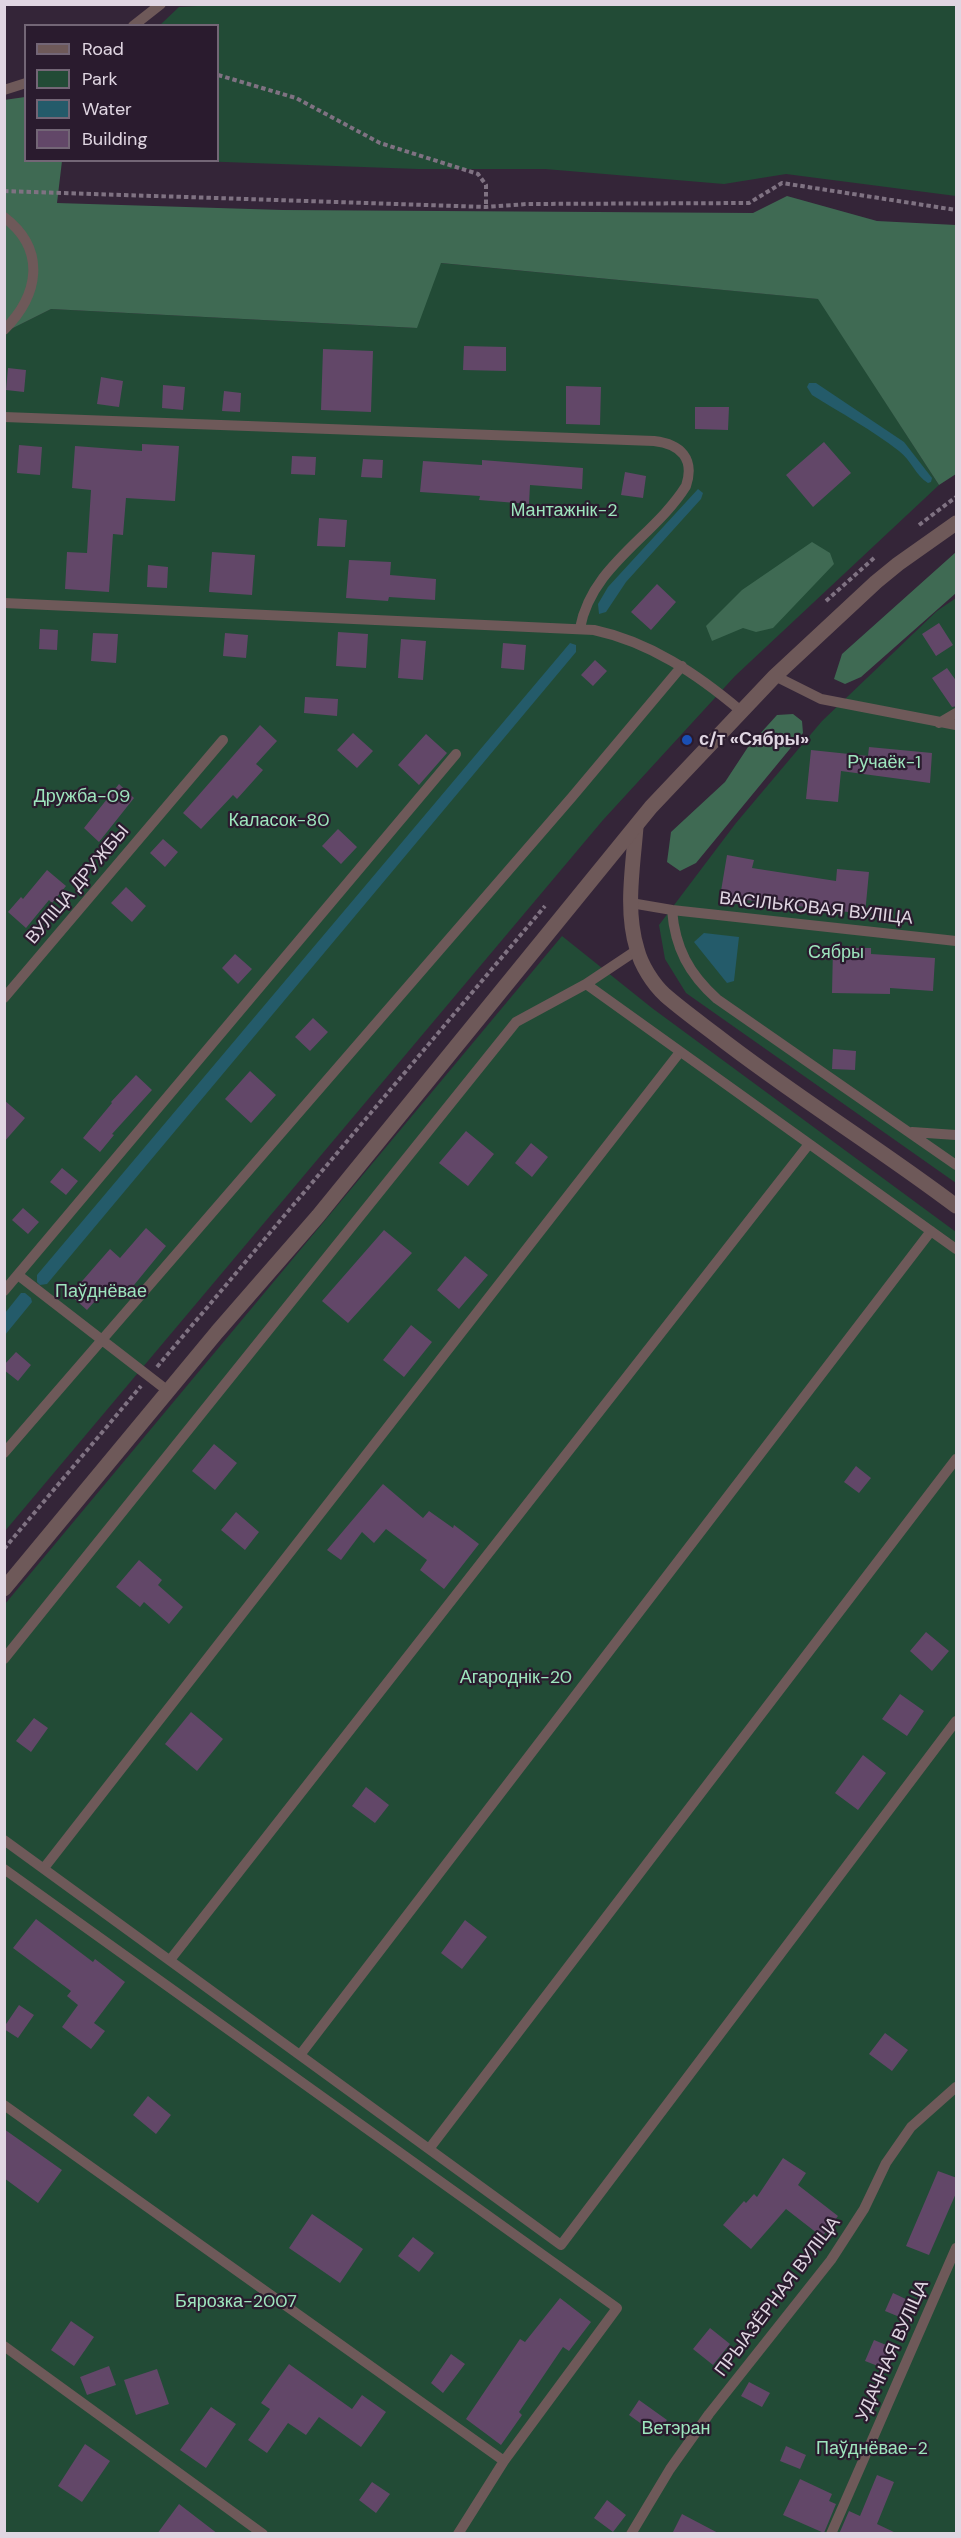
<!DOCTYPE html>
<html>
<head>
<meta charset="utf-8">
<style>
	body { margin:0 }
	#map { position:relative; width:961px; height:2538px; overflow:hidden; background:#342538; font-family:"DM Sans",sans-serif }
	canvas { display:block }
	.frame { position:absolute; inset:0; border:6px solid #e0d6e2; pointer-events:none }
	.legend { position:absolute; left:24px; top:24px; width:195px; height:138px; box-sizing:border-box; background:#2a1b2e; border:2px solid #736676; margin:0; padding:8px 10px; list-style:none; font-size:18px; color:#e0d6e2 }
	.legend li { display:flex; align-items:center; gap:12px; height:30px }
	.legend b { width:30px; border:2px solid #736676 }
</style>
</head>
<body>
<div id="map">
<canvas width="961" height="2538"></canvas>
<div class="frame"></div>
<ul class="legend">
<li><b style="height:8px;background:#6e5959"></b>Road</li>
<li><b style="height:16px;background:#224b36"></b>Park</li>
<li><b style="height:16px;background:#245b6a"></b>Water</li>
<li><b style="height:16px;background:#624768"></b>Building</li>
</ul>
</div>
<script>
const c = document.querySelector('canvas').getContext('2d');
c.lineJoin = 'round';
function fill(path, color) { c.fillStyle = color; c.fill(path, 'evenodd'); }
function trace(path, color, width, dash) { c.strokeStyle = color; c.lineWidth = width; c.lineCap = dash ? 'butt' : 'round'; c.setLineDash(dash || []); c.stroke(path); }
function drawText(font, color, halo, rows, align = 'center') {
  c.font = font + ' "DM Sans",sans-serif'; c.lineWidth = 4.5; c.setLineDash([]); c.textBaseline = 'middle'; c.strokeStyle = halo; c.fillStyle = color; for (const [text, x, y, turn = 0] of rows) {
    c.save(); c.translate(x, y); c.rotate((+turn || 0) * Math.PI / 180); c.textAlign = isNaN(turn) ? turn : align; if (halo) c.strokeText(text, 0, 0); c.fillText(text, 0, 0); c.restore();
  }
}
fill(new Path2D(`
	M215,5H956V196L786,174L724,184L545,169H418L197,161L218,160V26L160,25L179,7Z
	M440,263L819,299L939,485L735,676L603,820L5,1531V332L51,309L416,328Z
	M956,598V1183L686,993L665,959L659,925L736,823L822,721L937,611Z
	M562,936L652,1008L956,1232V2533L5,2534V1604Z`), '#224b36');
fill(new Path2D(`
	M25,97L26,160L62,161L57,203L283,210L753,213L787,196L877,221L956,225V474L939,485L818,299L441,263L417,328L51,309L5,332L4,100Z
	M812,542L830,553L834,564L773,628L756,632L743,628L712,641L706,626L742,590Z
	M956,552V593L861,677L845,684L834,679L842,654Z
	M793,714L802,721L803,733L696,863L680,871L667,862L671,832L725,782L748,747L777,715Z`), '#3f6a53');
fill(new Path2D(`
	M809,383H816L904,442L932,478L931,482L928,483C916,476 911,460 899,451C872,430 841,413 812,395L807,387Z
	M698,489L703,493L701,499L626,582L606,612L599,614L598,604L608,587Z
	M570,643L576,645V652L47,1284L40,1285L37,1282V1275Z
	M704,933L739,937L734,981L727,983L694,942Z
	M21,1293H25L31,1298L32,1302L5,1335V1313Z`), '#245b6a');
fill(new Path2D(`
	M464,346L506,347V371L463,370Z
	M323,349L373,351L371,412L321,410Z
	M8,368L26,370L24,392L6,390Z
	M101,377L123,381L119,407L97,404Z
	M163,385L185,387L183,410L162,408Z
	M566,386L601,387L600,425L566,424Z
	M224,391L241,393L240,412L222,411Z
	M695,407H729L728,430L695,429Z
	M824,442L851,473L813,507L786,475Z
	M142,444L179,446L175,501L126,498L123,535L113,534L109,592L65,589L67,552L87,553L91,490L72,488L75,446L142,451Z
	M19,445L42,447L40,475L17,473Z
	M292,456L316,457L315,475L291,474Z
	M363,459L383,460L382,478L361,477Z
	M482,460L583,468L582,489L530,485L529,504L479,500L480,496L420,492L423,461L482,465Z
	M625,472L646,476L643,498L621,495Z
	M319,518L347,520L345,547L317,546Z
	M212,552L255,555L252,595L209,592Z
	M349,560L391,562L390,575L436,579L435,600L389,597L388,601L346,598Z
	M148,565L168,567L167,588L147,587Z
	M657,584L676,602L651,630L631,612Z
	M939,623L953,645L936,656L922,634Z
	M40,629L58,630L57,650L39,649Z
	M338,632L368,634L366,668L336,666Z
	M93,633L118,634L116,663L91,661Z
	M225,633L248,635L246,658L223,656Z
	M401,639L426,641L423,680L398,678Z
	M503,643L526,645L524,670L501,668Z
	M595,660L607,671L593,686L581,675Z
	M947,668L957,682V706L952,707L932,678Z
	M305,697L338,699L337,716L304,713Z
	M260,725L277,741L256,764L263,770L237,799L233,795L201,829L183,813Z
	M353,733L373,751L357,768L337,750Z
	M426,734L447,753L419,785L398,765Z
	M869,747L932,753L930,783L841,771L838,802L806,799L811,750L868,756Z
	M119,784L134,798L99,842L84,828Z
	M338,829L357,847L341,864L322,846Z
	M163,839L178,852L165,867L150,853Z
	M727,855L754,860L752,868L836,881L837,869L869,872L865,914L720,897Z
	M47,870L66,886L52,903L49,900L26,928L8,912L21,897L23,899Z
	M126,887L146,906L132,922L111,903Z
	M833,948H871V954L935,958L933,991L890,988V994L832,993Z
	M235,954L252,969L238,984L222,968Z
	M313,1018L328,1032L310,1051L295,1037Z
	M833,1049L856,1051L855,1070L832,1069Z
	M250,1071L276,1095L251,1123L225,1099Z
	M136,1075L152,1090L112,1134L114,1135L100,1152L83,1138L112,1103L111,1102Z
	M4,1100L25,1118L4,1142Z
	M466,1131L494,1154L468,1186L439,1163Z
	M531,1143L548,1157L532,1177L515,1163Z
	M62,1168L78,1181L66,1195L50,1182Z
	M23,1208L39,1222L28,1234L12,1220Z
	M146,1228L166,1246L125,1296L110,1284L87,1310L70,1295L110,1249L120,1258Z
	M384,1230L412,1253L348,1323L322,1301Z
	M465,1256L488,1275L459,1309L437,1290Z
	M411,1325L432,1342L404,1377L383,1360Z
	M16,1352L31,1365L18,1381L4,1370V1365Z
	M214,1444L237,1463L215,1490L192,1471Z
	M856,1466L871,1478L859,1493L844,1482Z
	M383,1484L423,1518L429,1511L453,1528L454,1525L479,1544L444,1589L420,1570L427,1560L386,1529L374,1543L362,1532L341,1560L327,1550Z
	M236,1512L259,1532L245,1550L221,1530Z
	M139,1560L162,1580L158,1585L183,1607L169,1624L144,1602L140,1607L116,1587Z
	M926,1632L949,1651L932,1671L910,1651Z
	M900,1694L924,1711L907,1736L882,1719Z
	M191,1712L223,1739L197,1771L165,1744Z
	M34,1718L48,1728L31,1752L16,1741Z
	M863,1755L886,1773L858,1810L835,1793Z
	M366,1787L389,1805L375,1823L352,1806Z
	M36,1919L93,1962L95,1959L125,1982L94,2023L105,2031L91,2049L62,2027L78,2005L67,1996L71,1991L13,1948Z
	M465,1920L487,1937L462,1969L441,1953Z
	M19,2005L34,2015L18,2038L4,2029V2027Z
	M885,2033L908,2050L892,2071L869,2054Z
	M148,2096L171,2115L156,2134L133,2115Z
	M4,2129L62,2170L38,2203L4,2178Z
	M783,2158L806,2173L798,2185L838,2216L822,2237L786,2209L751,2249L723,2225L744,2201L746,2203L754,2194L757,2197Z
	M938,2171L957,2178V2191L929,2255L906,2246Z
	M312,2214L363,2249L340,2283L289,2248Z
	M413,2237L434,2253L419,2272L398,2256Z
	M893,2293L910,2301L902,2318L885,2311Z
	M560,2298L591,2322L569,2351L563,2347L519,2412L522,2415L501,2445L466,2419L520,2339L525,2342Z
	M71,2321L94,2337L74,2366L51,2350Z
	M710,2328L730,2344L713,2365L693,2349Z
	M874,2340L891,2347L883,2368L865,2361Z
	M451,2354L465,2364L443,2393L431,2383Z
	M289,2364L352,2409L362,2395L386,2412L361,2447L319,2417L306,2435L288,2423L267,2453L248,2440L270,2409L261,2403Z
	M109,2366L116,2385L87,2395L80,2377Z
	M157,2369L169,2404L136,2415L124,2380Z
	M749,2382L770,2393L762,2407L741,2396Z
	M639,2400L667,2420L657,2435L629,2415Z
	M211,2407L236,2424L206,2468L180,2450Z
	M85,2444L110,2461L82,2502L58,2486Z
	M786,2446L806,2455L800,2469L780,2461Z
	M877,2475L894,2482L877,2524L898,2534H839L849,2511L860,2516Z
	M800,2479L832,2494L829,2501L836,2504L824,2533L783,2515Z
	M372,2482L390,2494L376,2513L359,2500Z
	M607,2500L626,2515L613,2532L594,2518Z
	M179,2504L218,2534H157Z
	M682,2514L720,2534H672Z`), '#624768');
trace(new Path2D(`
	M218,75L296,98L380,143L478,174L486,185V207
	M4,191L486,207L527,204L749,203L782,183L956,210
	M919,525L956,497
	M826,601L874,558
	M157,1367L545,906
	M4,1549L141,1386`), '#7f7282', 4, [4.5, 3]);
trace(new Path2D(`
	M133,26L161,4
	M4,90L26,83
	M4,217C47,250 39,295 4,330
	M4,417L654,441C681,444 695,459 686,486C654,537 592,565 580,628
	M4,603L594,630C650,642 697,674 741,711
	M775,676L821,699L956,725
	M939,723L956,713
	M631,903L672,910C675,948 689,974 717,999L956,1165
	M672,910L956,941
	M586,984L956,1249
	M4,998L223,740
	M912,1132L956,1135
	M18,1275L168,1391
	M4,1291L456,754
	M4,1453L572,797L682,666
	M4,1659L516,1022L586,984L637,950
	M4,1840L561,2245L956,1721
	M44,1868L680,1052
	M4,1869L617,2308L504,2461L458,2534
	M170,1960L809,1144
	M300,2055L931,1231
	M4,2105L504,2461
	M429,2149L956,1459
	M4,2346L263,2534
	M631,2534L670,2469L709,2414L831,2260L864,2209L886,2163L911,2127L956,2087
	M831,2534L956,2248`), '#6e5959', 10);
trace(new Path2D(`
	M636,827C633,867 625,910 637,949C641,965 653,984 665,995C681,1009 699,1022 716,1035C793,1095 878,1147 956,1206`), '#6e5959', 15);
trace(new Path2D(`
	M4,1589L217,1332L318,1216L651,807L775,676L876,582L898,564L956,523`), '#6e5959', 15);
for (const [x, y, r, color] of [
	[687,740,6,"#1a4fb4"]
]) { const dot = new Path2D(); dot.arc(x, y, r, 0, 2 * Math.PI); c.fillStyle = color; c.fill(dot); trace(dot, '#2a1b2e', 2); }
drawText('18px', '#9de5bd', '#2a1b2e', [
	["Мантажнік-2",564,511],
	["Ручаёк-1",884,763],
	["Дружба-09",82,797],
	["Каласок-80",279,821],
	["Сябры",836,953],
	["Паўднёвае",101,1292],
	["Агароднік-20",516,1678],
	["Бярозка-2007",236,2302],
	["Ветэран",676,2429],
	["Паўднёвае-2",872,2449]
]);
drawText('bold 18px', '#e0d6e2', '#2a1b2e', [
	["с/т «Сябры»",699,740]
], 'left');
drawText('18px', '#e0d6e2', '#2a1b2e', [
	["ВУЛІЦА ДРУЖБЫ",78,885,-50],
	["ВАСІЛЬКОВАЯ ВУЛІЦА",816,909,6],
	["ПРЫАЗЁРНАЯ ВУЛІЦА",778,2297,-53],
	["УДАЧНАЯ ВУЛІЦА",893,2351,-66]
]);
</script>
</body>
</html>
